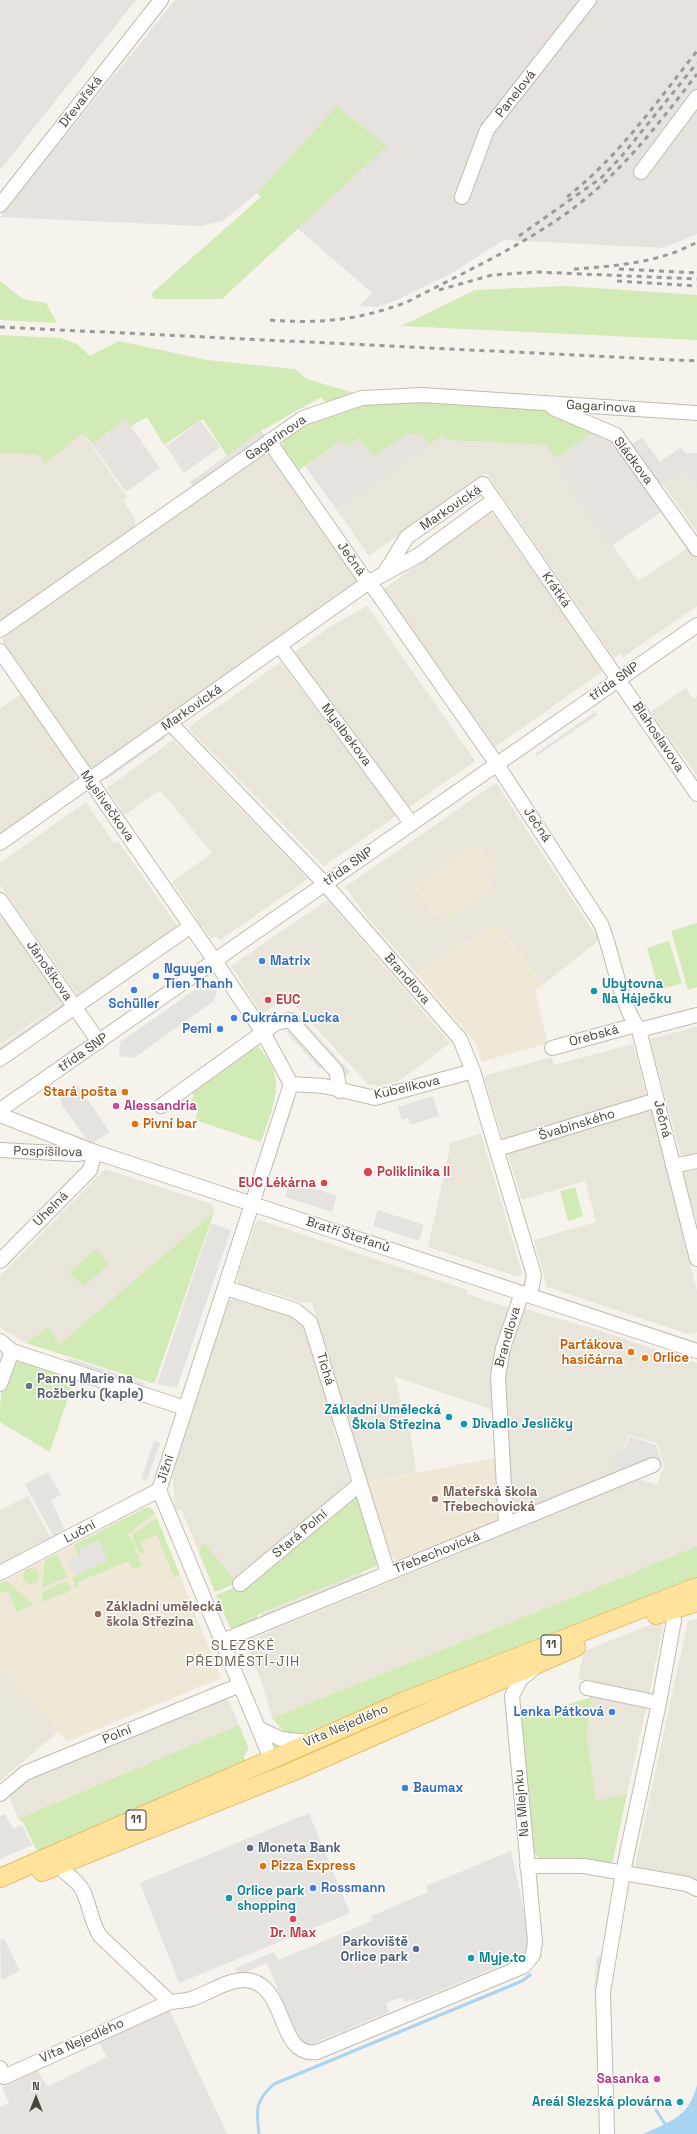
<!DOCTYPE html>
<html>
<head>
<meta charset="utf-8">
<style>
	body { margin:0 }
	#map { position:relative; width:697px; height:2134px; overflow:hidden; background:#f6f3ec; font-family:"Space Grotesk",sans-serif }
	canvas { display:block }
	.north { position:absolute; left:16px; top:2078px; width:40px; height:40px; -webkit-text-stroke:3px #fff; paint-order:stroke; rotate:0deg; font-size:11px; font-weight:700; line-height:16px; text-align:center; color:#4b4439 }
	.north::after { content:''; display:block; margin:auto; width:14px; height:18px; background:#4b4439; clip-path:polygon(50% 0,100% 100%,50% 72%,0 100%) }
</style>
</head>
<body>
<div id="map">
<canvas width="697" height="2134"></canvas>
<div class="north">N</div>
</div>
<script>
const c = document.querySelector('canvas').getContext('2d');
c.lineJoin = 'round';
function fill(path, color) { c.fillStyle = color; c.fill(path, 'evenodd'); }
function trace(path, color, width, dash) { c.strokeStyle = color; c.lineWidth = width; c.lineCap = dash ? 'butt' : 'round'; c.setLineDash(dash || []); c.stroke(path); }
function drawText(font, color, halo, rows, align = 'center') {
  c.font = font + ' "Space Grotesk",sans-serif'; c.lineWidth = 3; c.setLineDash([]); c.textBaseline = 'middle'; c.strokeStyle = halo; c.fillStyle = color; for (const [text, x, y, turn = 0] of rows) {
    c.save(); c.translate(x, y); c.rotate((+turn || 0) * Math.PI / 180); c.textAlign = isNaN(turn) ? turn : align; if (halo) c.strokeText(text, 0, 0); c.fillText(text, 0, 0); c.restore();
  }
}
fill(new Path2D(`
	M83,433L127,497L123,501L135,518V529L0,624V453L38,455L45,464Z
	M444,434L447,440L547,445L558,460L563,476L638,581L689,547L697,559V606L623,657L621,654L614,658L486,473L369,556L337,510Z
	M261,454L272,455L358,581L355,588L97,768L88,767L3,646V636Z
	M679,473H687L697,487V532L663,484Z
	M491,511L603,671L495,747L384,589Z
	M367,606L475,761L408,808L292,654L330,627Z
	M281,662L396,816L324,866L188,728Z
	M686,688L693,699L697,696V776L651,712Z
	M21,694L73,769L75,778L72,785L0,838V709Z
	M173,740L308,879L220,940L217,936L212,939L203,927H201L196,919L197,918L172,882L212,853L160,790L125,815L107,788Z
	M496,783L599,940L544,984L497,923L458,948L456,947L417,974L367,917L345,887Z
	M86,802L114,843L118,841L180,930L80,999L0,885V863Z
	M327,900L450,1043L399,1081L392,1083L379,1086L368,1084L287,997L262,1014L231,966Z
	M0,914L62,1002L0,1045Z
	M697,1027V1153L681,1156L650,1039Z
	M633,1044L647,1097L504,1142L484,1076L552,1057L554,1065Z
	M651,1109L697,1291V1332L688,1334L547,1287L534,1240L596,1222L585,1181L522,1200L507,1151Z
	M481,1134L522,1273L518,1277L428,1247L451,1142Z
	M105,1169L212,1204L214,1212L60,1345L48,1327L26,1343L0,1328V1276Z
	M697,1170V1223L683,1173Z
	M259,1220L467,1290V1294L510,1308L493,1364L491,1384L493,1410L394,1376L411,1436L416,1472L367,1482L312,1303L301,1302L261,1289L259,1295L239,1286L237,1278L256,1223Z
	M242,1295L306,1323L337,1427L333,1428L352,1487L237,1583L215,1592L181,1509L175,1511L173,1478L175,1464L229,1300Z
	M522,1308L604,1332L697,1363V1546L596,1588L272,1718L262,1683L246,1646L249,1640L640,1479L657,1485L661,1472L665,1467L657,1443L628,1435L617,1472L613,1477L606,1480L603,1475L534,1503L536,1509L520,1515L511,1511L500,1377Z
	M28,1496L51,1538L0,1564V1510Z
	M697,1619V1883L634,1870L688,1621Z
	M655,1623H660L663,1626L649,1695L578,1679L584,1651Z
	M6,1669L59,1731L0,1781V1672Z
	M226,1694L239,1725L18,1819L7,1790L22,1779Z
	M592,1697L646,1708L627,1794L596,1802L587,1736Z`), '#eae5da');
fill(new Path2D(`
	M0,0H136L0,170Z
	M175,0H584L539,59L547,67L597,0H697V234L663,248L504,240L452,273L399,299L378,307L359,306L372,293L297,228L386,146L337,107L261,190L223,221L200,226L0,217Z
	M126,419L160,468L126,492L92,444Z
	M201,421L220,447L184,473L166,446Z
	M605,423L664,510L612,546L563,476L556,458Z
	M407,434H421L429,445L337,510L305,466L342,440L359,438L373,457Z
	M642,437L660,462L681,447L685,453H697V487L687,473H679L659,487L630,446Z
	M168,2007L227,2134H0V2107L9,2103L2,2087L38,2070L47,2087L107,2057L98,2041Z`), '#e6e2dd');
fill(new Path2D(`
	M478,843L498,872L488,878L494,887L447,920L441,913L435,918L414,888Z
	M497,923L544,984L535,990L548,1043L481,1062L477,1047L466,1031L417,974L456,947L458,948Z
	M495,1458L499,1516L496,1521L402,1561L393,1558L390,1553L367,1482Z
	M150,1507L154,1511L221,1678L67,1742L6,1669L0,1672V1583L144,1508Z`), '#efe8d6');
fill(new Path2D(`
	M337,106L387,146L222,299H153L152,293L261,197L257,193Z
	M0,281L23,299L46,303L57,323L0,320Z
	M565,286L697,295V340L401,326L475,290Z
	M0,335L61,338L77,344L90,356L119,341L207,360L295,369L307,379L354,393L327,405L321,397L261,431L227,456L203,419L164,445L147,417L131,426L126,419L92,444L83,433L45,464L38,455L0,453Z
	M388,399L537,408L595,431L556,458L546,445L447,440L443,435L429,445L421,434H407L373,457L359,438L347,447L342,440L296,472C289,462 276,450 286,437L322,417L363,402Z
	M697,923V987L688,990L671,931Z
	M669,941L682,983L659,990L647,948Z
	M258,1045C263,1053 270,1061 273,1069C282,1093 268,1120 261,1142L195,1120L198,1112L191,1101L194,1095L192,1094L195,1089Z
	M575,1187L583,1216L568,1221L560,1191Z
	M214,1212L155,1382L152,1383L26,1343L48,1327L60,1344Z
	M96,1249L109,1264L83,1287L70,1272Z
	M19,1360L75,1377L50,1452L0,1422C0,1405 0,1369 19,1360Z
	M357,1498L363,1501L381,1557L375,1559L377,1566L257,1615L258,1620L234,1629L230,1627L216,1595L236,1587L351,1499Z
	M147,1507L152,1509L155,1513L127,1535L131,1538L142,1566L133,1569L129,1561L78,1582L79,1586L75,1588L72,1578L86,1570L107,1561L79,1549L81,1555L79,1556L74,1545Z
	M157,1518L180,1575L174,1577L157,1535L140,1542L145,1553L142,1554C137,1551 132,1540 133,1534Z
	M205,1544L237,1583L215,1592L199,1553L201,1546Z
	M697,1546V1580L402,1693L297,1736L286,1734L272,1718L596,1588Z
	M57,1553L67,1577L42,1588L45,1560Z
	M23 1576a8 8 0 1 1 16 0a8 8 0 1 1-16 0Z
	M6,1581L31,1602L33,1605L17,1612L8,1590L0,1594V1583Z
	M67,1581L72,1590L42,1602V1592Z
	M592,1697L587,1736L596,1801L627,1794L613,1861L610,1863L567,1858H540L532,1851L519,1719Z
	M239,1725L249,1749L244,1756L246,1762L39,1856L23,1822L18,1819Z`), '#d2eab5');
fill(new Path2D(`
	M261,431L265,436L194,487L190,482Z
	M260,662L263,667L202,711L198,706Z
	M595,712L597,715L537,756L535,754Z
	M162,733L165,738L106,780L103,775Z
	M203,984L214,985L217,990L214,1001L134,1058L119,1056L120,1042Z
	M62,1003L66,1009L0,1056V1047Z
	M296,1012L350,1072L346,1076L331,1059L320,1069L286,1032L296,1023L290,1017Z
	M76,1083L110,1132L93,1143L87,1140L60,1103L62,1102L58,1096Z
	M433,1096L439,1116L410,1125L408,1118L402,1120L398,1107Z
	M289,1101L294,1103L270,1175H264Z
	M290,1180L337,1196L332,1212L285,1197Z
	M378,1210L424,1225L419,1241L373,1226Z
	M211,1223L231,1230L177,1388L157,1384Z
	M69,1358L145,1383V1391L64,1364Z
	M629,1436L656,1445L663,1465L619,1483L616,1475L619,1467L612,1465L617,1451L624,1452Z
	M154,1441L160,1443L158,1449L147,1480L141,1479Z
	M511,1450L514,1499L507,1504L504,1456Z
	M48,1472L61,1495L51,1500L65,1530L53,1536L25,1484Z
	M603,1475L606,1480L536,1509L533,1503Z
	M99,1540L107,1561L74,1575L68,1560L81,1555L79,1549Z
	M361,1573L363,1579L264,1619L261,1614Z
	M309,1813L350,1913L179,1983L140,1883Z
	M5,1814L13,1829L22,1825L32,1845L0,1859V1816Z
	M511,1851L529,1935L527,1952L521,1954L522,1957L413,2002L411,1999L405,2002L402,1997L386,2003L389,2012L305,2047L299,2041L267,1963L238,1975L235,1968L274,1952L278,1960L372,1921L371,1916L428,1892L426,1886Z
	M4,1938L20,1971L1,1980L0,1940Z
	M597,1956L609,1957L603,1992L594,1991Z`), '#e5e3e0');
fill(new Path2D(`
	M697,2085V2134H643C671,2121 689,2117 697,2085Z`), '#a9d4f2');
trace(new Path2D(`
	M649,2103L651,2105
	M656,2110L665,2124
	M259,2134C256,2109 255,2101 274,2084L522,1981L530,1975`), '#a9d4f2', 3);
const minor = new Path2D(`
	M641,172L697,97
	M462,197L487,130L589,0
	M0,205L161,0
	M553,408L616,435L697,549
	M269,441L362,575L376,591L496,763L601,924C614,957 619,1001 639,1030L697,1259
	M385,572L407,537L483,484L697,794
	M0,630L303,418L362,398L422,395L697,413
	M280,646L411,823
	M0,651L215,961L264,1034L291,1084L159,1490L271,1759
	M170,723L325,884L460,1039L473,1071L534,1275L530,1295
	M0,843L369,582L419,555L494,500
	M0,900L99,1042
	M639,1030L697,1015
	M552,1048L636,1025
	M0,1059L191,926
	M291,1084L324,1086L375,1098L473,1071
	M161,1106L276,1023L290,1020L336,1071L340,1091
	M0,1110L697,625
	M0,1115L95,1152L697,1351
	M497,1149L657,1100
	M0,1150L75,1154L95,1152L90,1170L0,1261
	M673,1166L697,1161
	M226,1288L295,1310L310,1322L388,1573
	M0,1341L12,1351L185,1408
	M0,1384L12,1351
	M506,1525L498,1376L503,1348L522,1293
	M0,1573L159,1490
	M240,1584L360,1484
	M222,1641L653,1465
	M587,1688L659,1703
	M258,1728L281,1739L308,1742
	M0,1794L25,1773L240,1685
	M59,1866C67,1875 78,1881 83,1891C90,1906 91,1922 100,1936L170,2002
	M527,1866H584L687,1884L697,1889
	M0,2068L4,2077L170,2002C176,2001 184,2001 191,1999C208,1994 227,1979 246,1980C289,1984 276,2058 317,2052L524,1966L533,1955L535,1942L512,1696L520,1680L533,1669
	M607,2134L603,1992L623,1872L659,1703L674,1620`);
const major = new Path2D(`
	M656,1615L697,1602
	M42,1872L294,1771L576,1647
	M0,1878L405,1701L697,1587`);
trace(minor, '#c2bbae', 16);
trace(major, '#e6c16a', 20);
trace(minor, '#fff', 14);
trace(major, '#ffe39c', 18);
trace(new Path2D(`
	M567,197C619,156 656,103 697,51
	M519,236L601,178L621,157L697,63
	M574,269C616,266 659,263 697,242
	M619,269L697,273
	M617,281L697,286
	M439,290L492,275L537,272L697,279
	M270,320C320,324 360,320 407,302C470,269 545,236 598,188C636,154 666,114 697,74
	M0,327L697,361`), '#9a9a9a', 3, [5, 5]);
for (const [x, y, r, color] of [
	[262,961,4,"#3f7fe0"],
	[156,976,4,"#3f7fe0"],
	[134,990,4,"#3f7fe0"],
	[594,991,4,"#0f9aa8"],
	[268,1000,4,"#e0444e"],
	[234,1018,4,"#3f7fe0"],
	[220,1029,4,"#3f7fe0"],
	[125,1092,4,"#e8710a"],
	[116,1106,4,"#d1479c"],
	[135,1124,4,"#e8710a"],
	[368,1172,5,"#e0444e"],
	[324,1183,4,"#e0444e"],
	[631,1352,4,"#e8710a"],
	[645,1358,4,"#e8710a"],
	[29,1386,4,"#6b7280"],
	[449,1417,4,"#0f9aa8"],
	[464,1424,4,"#0f9aa8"],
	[435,1499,4,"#8d6e63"],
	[98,1614,4,"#8d6e63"],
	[612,1712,4,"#3f7fe0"],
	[405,1788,4,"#3f7fe0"],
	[250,1848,4,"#5c6f8a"],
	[263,1866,4,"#e8710a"],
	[313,1888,4,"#3f7fe0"],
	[229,1898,4,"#0f9aa8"],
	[293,1919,4,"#e0444e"],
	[416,1949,4,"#5c6f8a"],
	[471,1958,4,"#0f9aa8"],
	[657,2079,4,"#d1479c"],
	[680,2102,4,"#0f9aa8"]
]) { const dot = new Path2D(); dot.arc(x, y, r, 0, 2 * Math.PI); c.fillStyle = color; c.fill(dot); trace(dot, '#fff', 1.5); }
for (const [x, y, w] of [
	[551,1645,20],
	[136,1820,20]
]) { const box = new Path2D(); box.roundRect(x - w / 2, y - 10, w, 20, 3); c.fillStyle = '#fff'; c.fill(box); trace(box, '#4b4439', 1); }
drawText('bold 12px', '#4b4439', null, [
	["11",551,1645],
	["11",136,1820]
]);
drawText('13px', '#4b4439', '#fff', [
	["Panelová",516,94,-52],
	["Dřevařská",81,102,-52],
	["Gagarinova",601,407,3],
	["Gagarinova",276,438,-34],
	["Sládkova",633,461,53],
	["Markovická",451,508,-34],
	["Ječná",351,559,54],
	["Krátká",556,590,55],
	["třída SNP",614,682,-35],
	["Markovická",192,708,-35],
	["Myslbekova",346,735,53],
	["Blahoslavova",658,737,56],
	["Myslivečkova",107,806,55],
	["Ječná",537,825,56],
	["třída SNP",348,867,-35],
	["Jánošíkova",49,971,55],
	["Brandlova",407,979,49],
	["Orebská",594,1036,-15],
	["třída SNP",83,1053,-35],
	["Kubelíkova",407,1088,-13],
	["Ječná",662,1119,76],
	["Švabinského",577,1125,-17],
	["Pospíšilova",48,1152,1],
	["Uhelná",51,1209,-45],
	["Bratří Štefanů",348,1235,18],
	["Brandlova",508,1337,-74],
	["Tichá",325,1369,73],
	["Jižní",166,1469,-72],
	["Luční",80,1532,-28],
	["Stará Polní",300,1534,-40],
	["Třebechovická",437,1553,-22],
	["Víta Nejedlého",346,1726,-23],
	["Polní",117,1735,-22],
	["Na Mlejnku",522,1803,-95],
	["Víta Nejedlého",82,2041,-24]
]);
drawText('bold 13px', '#366cbe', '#fff', [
	["Matrix",270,961],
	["Nguyen",164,969],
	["Tien Thanh",164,984],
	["Schüller",134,1004,"center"],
	["Cukrárna Lucka",242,1018],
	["Pemi",212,1029,"right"],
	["Lenka Pátková",604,1712,"right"],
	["Baumax",413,1788],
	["Rossmann",321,1888]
], 'left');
drawText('bold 13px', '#0d838f', '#fff', [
	["Ubytovna",602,984],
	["Na Háječku",602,999],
	["Základní Umělecká",441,1410,"right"],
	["Škola Střezina",441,1425,"right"],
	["Divadlo Jesličky",472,1424],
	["Orlice park",237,1891],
	["shopping",237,1906],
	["Myje.to",479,1958],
	["Areál Slezská plovárna",672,2102,"right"]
], 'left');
drawText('bold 13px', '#be3a42', '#fff', [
	["EUC",276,1000],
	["Poliklinika II",377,1172],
	["EUC Lékárna",316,1183,"right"],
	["Dr. Max",293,1933,"center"]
], 'left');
drawText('bold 13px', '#c56008', '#fff', [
	["Stará pošta",117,1092,"right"],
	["Pivní bar",143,1124],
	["Parťákova",623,1345,"right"],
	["hasičárna",623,1360,"right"],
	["Orlice",653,1358],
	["Pizza Express",271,1866]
], 'left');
drawText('bold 13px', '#b23c85', '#fff', [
	["Alessandria",124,1106],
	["Sasanka",649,2079,"right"]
], 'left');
drawText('bold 13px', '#5b616d', '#fff', [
	["Panny Marie na",37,1379],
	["Rožberku (kaple)",37,1394]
], 'left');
drawText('bold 13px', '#785e54', '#fff', [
	["Mateřská škola",443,1492],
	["Třebechovická",443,1507],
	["Základní umělecká",106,1607],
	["škola Střezina",106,1622]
], 'left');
drawText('bold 13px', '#4e5e75', '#fff', [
	["Moneta Bank",258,1848],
	["Parkoviště",408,1942,"right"],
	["Orlice park",408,1957,"right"]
], 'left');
c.letterSpacing = '1px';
drawText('14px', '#6e6250', '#fff', [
	["SLEZSKÉ",243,1646],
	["PŘEDMĚSTÍ-JIH",243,1662]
]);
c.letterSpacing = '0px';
</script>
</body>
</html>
